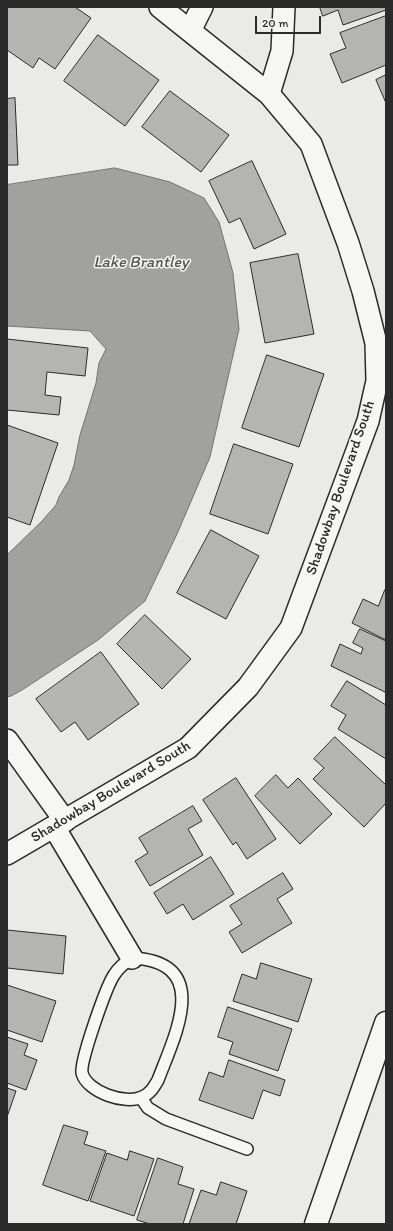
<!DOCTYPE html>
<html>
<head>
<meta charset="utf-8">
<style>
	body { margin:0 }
	#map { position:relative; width:393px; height:1231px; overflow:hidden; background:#eaeae6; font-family:Itim,sans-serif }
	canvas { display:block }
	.frame { position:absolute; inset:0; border:8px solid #2b2b2b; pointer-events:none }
	.scale { position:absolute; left:255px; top:16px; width:66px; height:18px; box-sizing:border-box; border:2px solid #2b2b2b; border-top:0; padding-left:5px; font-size:12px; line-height:14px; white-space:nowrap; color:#2b2b2b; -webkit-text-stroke:3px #f6f6f2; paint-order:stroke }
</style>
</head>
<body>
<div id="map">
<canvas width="393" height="1231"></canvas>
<div class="frame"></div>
<div class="scale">20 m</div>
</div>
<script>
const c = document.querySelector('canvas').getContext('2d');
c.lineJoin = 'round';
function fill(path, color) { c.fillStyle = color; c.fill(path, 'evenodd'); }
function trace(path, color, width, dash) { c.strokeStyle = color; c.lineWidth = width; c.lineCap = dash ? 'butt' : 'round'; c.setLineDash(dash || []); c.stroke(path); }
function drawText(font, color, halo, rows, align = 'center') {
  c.font = font + ' Itim,sans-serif'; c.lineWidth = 3; c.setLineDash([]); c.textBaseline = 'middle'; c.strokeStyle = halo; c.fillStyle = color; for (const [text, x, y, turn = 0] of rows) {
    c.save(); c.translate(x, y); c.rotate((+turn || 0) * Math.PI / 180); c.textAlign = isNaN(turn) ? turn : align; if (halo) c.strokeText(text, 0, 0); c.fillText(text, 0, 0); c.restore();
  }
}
const water = new Path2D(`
	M115,168L170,182L204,198L219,222L233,273L239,329L210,457L177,534L145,601L98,640L22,690L11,696L7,697V555L42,521L56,505L59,497L69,480L74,465L80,435L96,383L99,363L106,349L90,331L7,326V185Z`);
fill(water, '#a1a19e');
trace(water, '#727270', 1);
const building = new Path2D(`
	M7,7H75L91,18L55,69L39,58L33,68L7,50Z
	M320,7H386V10L343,25L338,10L323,16Z
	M386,16V65L342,83L330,54L346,48L340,33Z
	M98,35L159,80L125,126L64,81Z
	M386,75V103L376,80Z
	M170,91L229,135L201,172L142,127Z
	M15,98L18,165H7V99Z
	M252,161L286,234L254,249L240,218L229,223L209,181Z
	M298,254L314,334L265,343L250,263Z
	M7,339L88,348L85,376L47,372L45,395L61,397L59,415L7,410Z
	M267,355L324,374L299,447L242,428Z
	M7,425L58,443L30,525L7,517Z
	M234,444L293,464L268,534L210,514Z
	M211,530L259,556L226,619L177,593Z
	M385,590L386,591V640L352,623L363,599L378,606Z
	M145,615L191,659L162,689L117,644Z
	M360,629L386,641V689L385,692L331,666L340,644L361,654L363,648L353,643Z
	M101,652L139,704L88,740L75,722L61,732L36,699Z
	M347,681L386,705V759L338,729L346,715L331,706Z
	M335,737L386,785V803L364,827L313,779L324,768L314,759Z
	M276,775L288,788L298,778L332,814L300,844L255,796Z
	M236,778L276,839L247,859L236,842L233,845L203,800Z
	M193,806L202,821L188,829L203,855L150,886L135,861L148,853L139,838Z
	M211,857L234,894L193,920L183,904L167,914L154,893Z
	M283,873L293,889L277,899L292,923L242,953L229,932L242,924L230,906Z
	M7,930L66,936L63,974L7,968Z
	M261,963L312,979L298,1022L233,1001L242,974L256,979Z
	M7,985L56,1001L42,1042L7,1030Z
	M228,1007L292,1029L278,1071L229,1054L233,1042L218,1037Z
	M7,1037L28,1044L24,1055L37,1060L26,1090L7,1083Z
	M229,1060L285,1080L280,1096L263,1090L253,1119L199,1100L209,1072L223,1077Z
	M7,1088L16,1091L7,1117Z
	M64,1125L88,1132L84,1144L106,1151L88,1201L43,1185Z
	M130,1151L154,1159L134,1216L90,1201L107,1153L127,1160Z
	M158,1158L183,1167L178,1184L194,1189L183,1224H150L137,1220Z
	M221,1182L247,1191L236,1224H189L201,1190L216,1195Z`);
fill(building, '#b4b4b1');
trace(building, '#2b2b2b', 1);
const lane = new Path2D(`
	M132,958C213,962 175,1035 158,1080C154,1087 150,1094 142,1097C125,1105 87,1092 82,1073C80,1061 106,987 114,975C119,967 124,963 132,958Z
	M141,1098L148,1108L166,1119L247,1149`);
const street = new Path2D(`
	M190,31L202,7
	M269,94L282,51L284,7
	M7,740L65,821
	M54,827L132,958
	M7,854L188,748L248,687L291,628L368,421L377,381L376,343L363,291L348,243L311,144L269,94L160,7`);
const secondary = new Path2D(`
	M316,1224L386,1023`);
trace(lane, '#2b2b2b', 14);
trace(street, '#2b2b2b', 24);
trace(secondary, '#2b2b2b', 25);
trace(lane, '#f6f6f2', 11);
trace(street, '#f6f6f2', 21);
trace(secondary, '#f6f6f2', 22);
drawText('15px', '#2b2b2b', '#f6f6f2', [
	["Shadowbay Boulevard South",341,488,-71],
	["Shadowbay Boulevard South",111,792,-31]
]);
drawText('italic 16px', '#545453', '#f6f6f2', [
	["Lake Brantley",141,263]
]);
</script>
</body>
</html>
